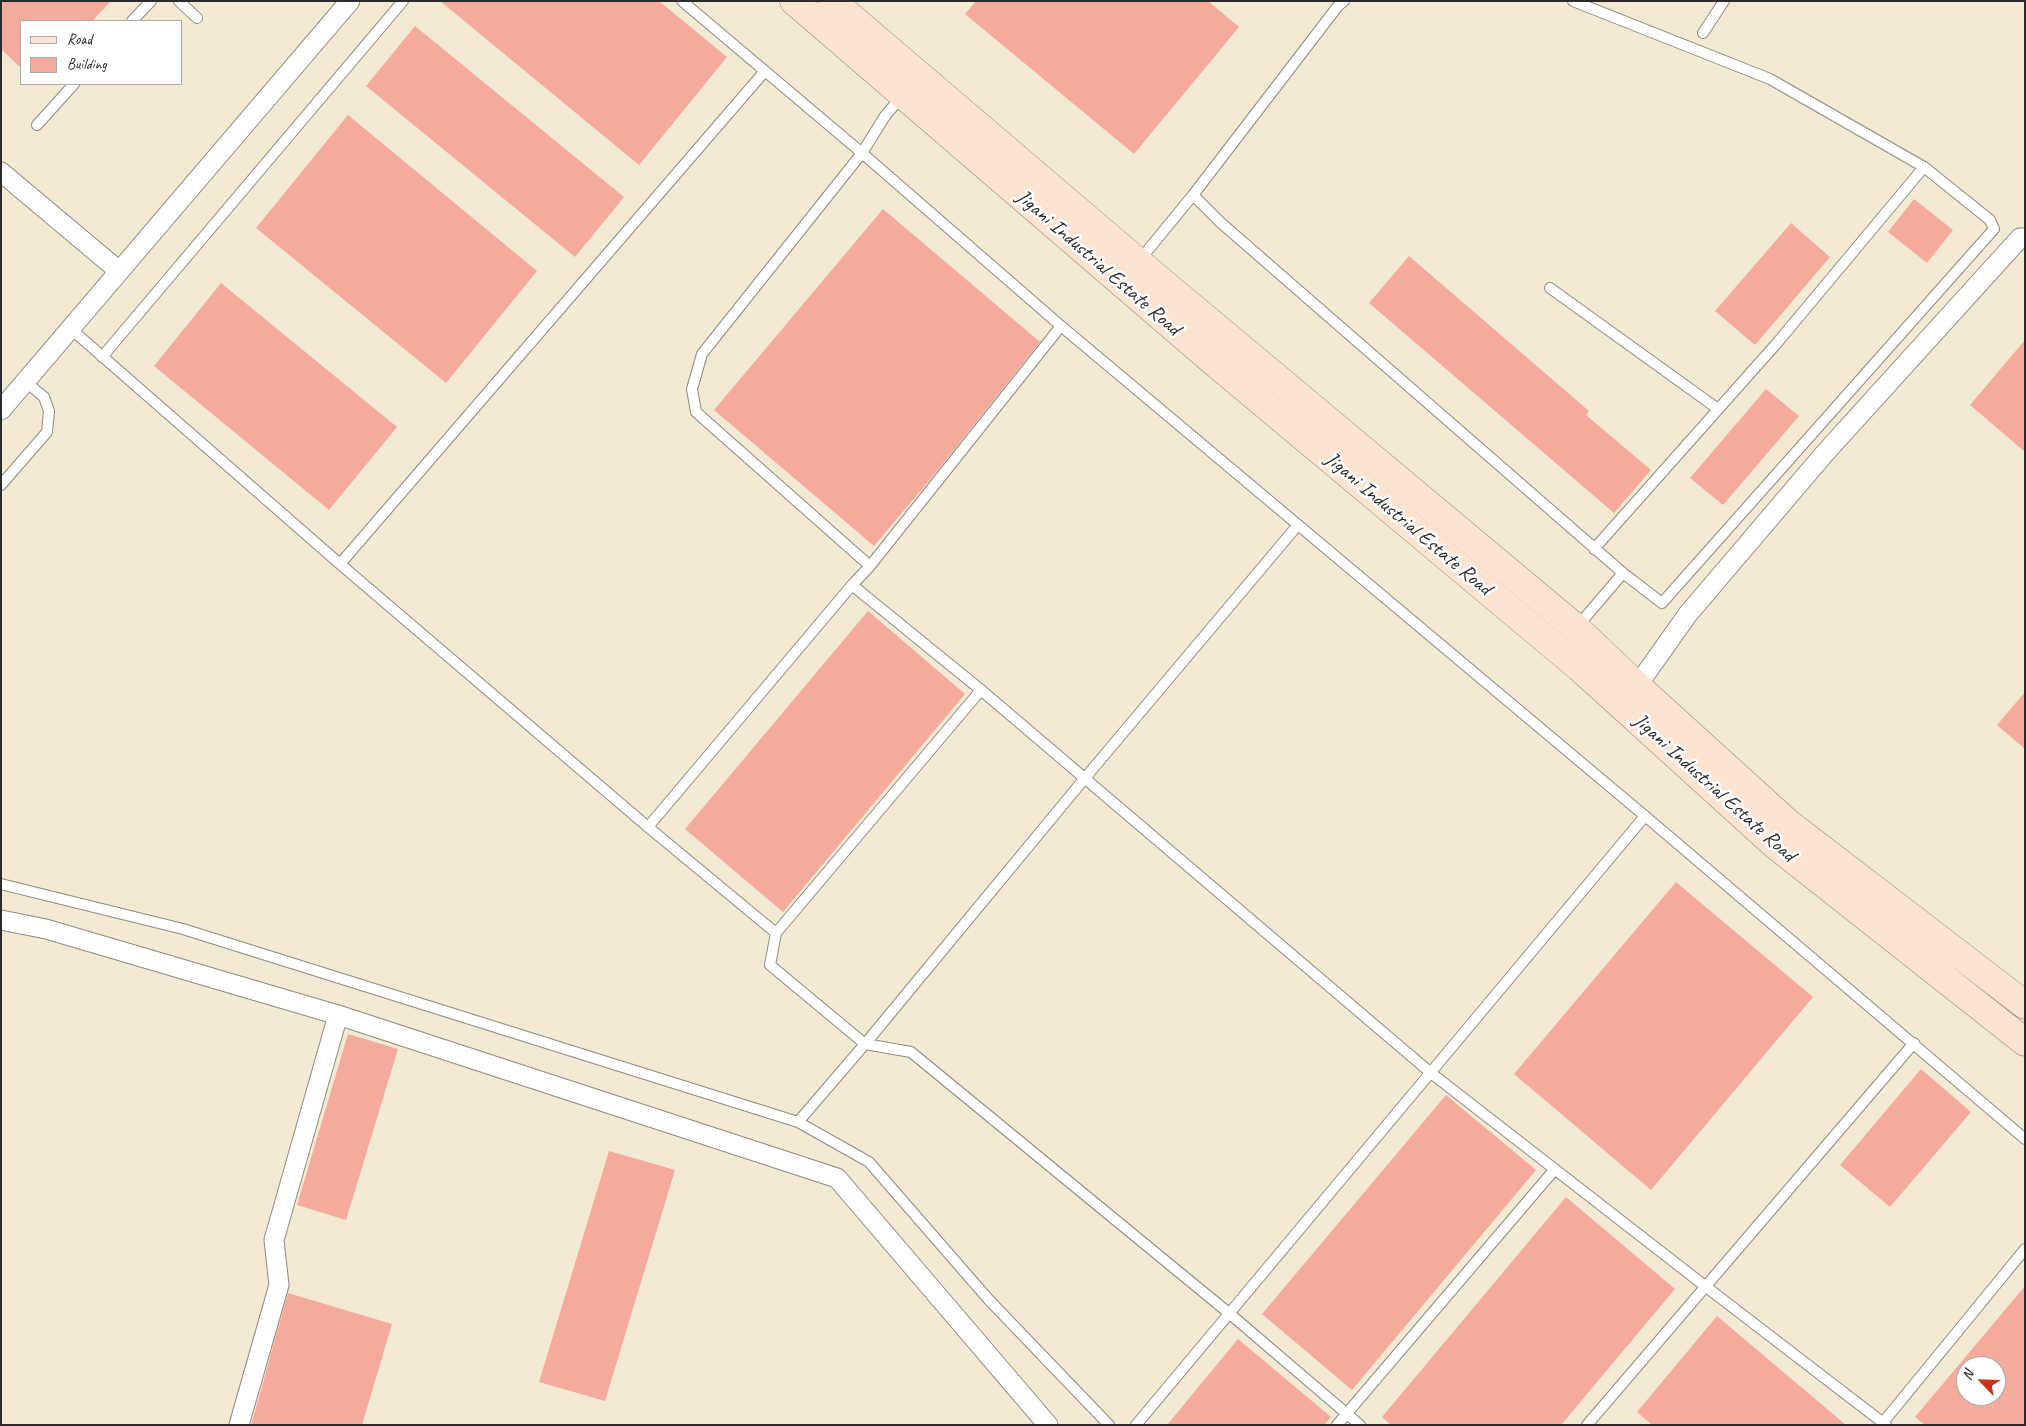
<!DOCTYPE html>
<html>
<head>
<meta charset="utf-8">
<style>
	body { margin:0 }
	#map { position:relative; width:2026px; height:1426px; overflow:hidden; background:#f3ead4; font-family:Caveat,sans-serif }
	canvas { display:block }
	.frame { position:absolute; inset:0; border:2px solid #2b2b2b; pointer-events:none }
	.legend { position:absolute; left:20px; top:20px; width:162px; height:65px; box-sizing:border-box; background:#fff; border:1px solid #aaa; margin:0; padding:6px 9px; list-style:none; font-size:15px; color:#2b2b2b }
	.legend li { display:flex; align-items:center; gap:10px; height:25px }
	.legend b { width:25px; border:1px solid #aaa }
	.north { position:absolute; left:1956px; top:1356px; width:50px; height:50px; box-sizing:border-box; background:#fff; border:1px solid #aaa; border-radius:50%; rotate:294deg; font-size:14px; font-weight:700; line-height:20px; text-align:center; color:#2b2b2b }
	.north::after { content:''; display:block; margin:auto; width:18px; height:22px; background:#c8321e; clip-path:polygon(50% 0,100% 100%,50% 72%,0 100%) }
</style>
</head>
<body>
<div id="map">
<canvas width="2026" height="1426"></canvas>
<div class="frame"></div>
<ul class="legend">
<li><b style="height:6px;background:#fde4d1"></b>Road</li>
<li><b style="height:14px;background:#f5aa9c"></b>Building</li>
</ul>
<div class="north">N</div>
</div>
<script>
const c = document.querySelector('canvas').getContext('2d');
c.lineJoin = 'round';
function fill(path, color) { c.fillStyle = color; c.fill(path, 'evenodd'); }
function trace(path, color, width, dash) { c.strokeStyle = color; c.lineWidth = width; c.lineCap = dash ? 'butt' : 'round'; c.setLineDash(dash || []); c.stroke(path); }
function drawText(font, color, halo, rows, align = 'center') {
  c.font = font + ' Caveat,sans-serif'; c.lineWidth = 5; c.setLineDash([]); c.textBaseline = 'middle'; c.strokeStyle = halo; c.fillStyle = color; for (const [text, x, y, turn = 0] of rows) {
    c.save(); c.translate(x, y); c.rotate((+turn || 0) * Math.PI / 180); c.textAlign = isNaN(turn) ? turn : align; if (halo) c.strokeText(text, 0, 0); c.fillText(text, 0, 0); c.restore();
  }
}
fill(new Path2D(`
	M1,1H111L92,21H21V68L1,49Z
	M440,1H659L727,57L639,165Z
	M976,1H1208L1239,27L1134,154L965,14Z
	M415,26L624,197L575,257L366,86Z
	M348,115L537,271L446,383L256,228Z
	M1914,199L1953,230L1927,263L1888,232Z
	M883,209L1040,342L938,470L874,546L714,410Z
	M1791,223L1830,257L1755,345L1715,311Z
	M1409,256L1589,411L1586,415L1651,470L1614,513L1369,303Z
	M221,283L397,427L329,510L154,366Z
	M2025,340V452L1970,405Z
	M1766,389L1799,416L1723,505L1690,478Z
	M868,611L965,694L783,912L685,829Z
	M2025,692V749L1997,725Z
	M1676,882L1813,997L1651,1190L1514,1074Z
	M348,1034L398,1049L346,1220L297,1205Z
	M1921,1069L1971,1112L1890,1207L1840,1165Z
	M1446,1095L1536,1170L1352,1390L1262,1314Z
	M609,1151L675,1170L605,1401L539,1382Z
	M1566,1197L1675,1289L1561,1425H1391L1382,1417Z
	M2025,1286V1425H1925L1915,1417ZM1966,1366H1996V1396H1966Z
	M288,1293L392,1324L362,1425H251Z
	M1717,1316L1846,1425H1652L1637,1412Z
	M1238,1339L1331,1417L1324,1425H1167Z`), '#f5aa9c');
const service = new Path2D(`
	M179,1L197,18
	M682,1L862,153L885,116L902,96
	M1573,1L1770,79L1924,167L1990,220L1994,229L1662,603L1623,573L1577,627
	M132,21L151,1
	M1703,33L1724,1
	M37,125L74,84
	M1193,195L1220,222L1623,573
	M1139,261L1193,195L1338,6L1344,1
	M1550,288L1718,409
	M71,329L340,564L648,827L852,585L870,566L1061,326
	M102,357L403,1
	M1,485L47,432L49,411L44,397L26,382
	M1594,549L1777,343L1924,167
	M340,564L765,71
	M870,566L696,412L692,389L702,354L862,153L1061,326L1645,816L1136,1425
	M852,585L981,690L1431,1073L1705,1286L1886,1425
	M1645,816L2025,1139
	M648,827L776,933L770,965L865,1044L911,1052L1230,1314L1360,1425
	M1,884L183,929L798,1122L869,1162L989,1300L1109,1425
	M776,933L981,690
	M798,1122L865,1044L1085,778L1297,526
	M1337,1425L1555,1169
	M1587,1425L1914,1043
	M1881,1425L2025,1249`);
const minor = new Path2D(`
	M1,172L119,271
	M1,410L350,1
	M1637,686L1688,614L1825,453L2020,238H2025
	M1,920L46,929L338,1015L837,1178L1048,1425
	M239,1425L279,1285L274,1240L338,1015`);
const secondary = new Path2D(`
	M794,1L1208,357L1580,668L1774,844L2025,1042
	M832,1L1138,262L1576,628L1637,686L1788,823L2025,1005`);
trace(service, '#8f8a80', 12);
trace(minor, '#8f8a80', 21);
trace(secondary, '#8f8a80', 29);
trace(service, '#fff', 10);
trace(minor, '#fff', 19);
trace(secondary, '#fde4d1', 28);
drawText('21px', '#2b2b2b', '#fff', [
	["Jigani Industrial Estate Road",1098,263,41],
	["Jigani Industrial Estate Road",1408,524,40],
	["Jigani Industrial Estate Road",1714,788,42]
]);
</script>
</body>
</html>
